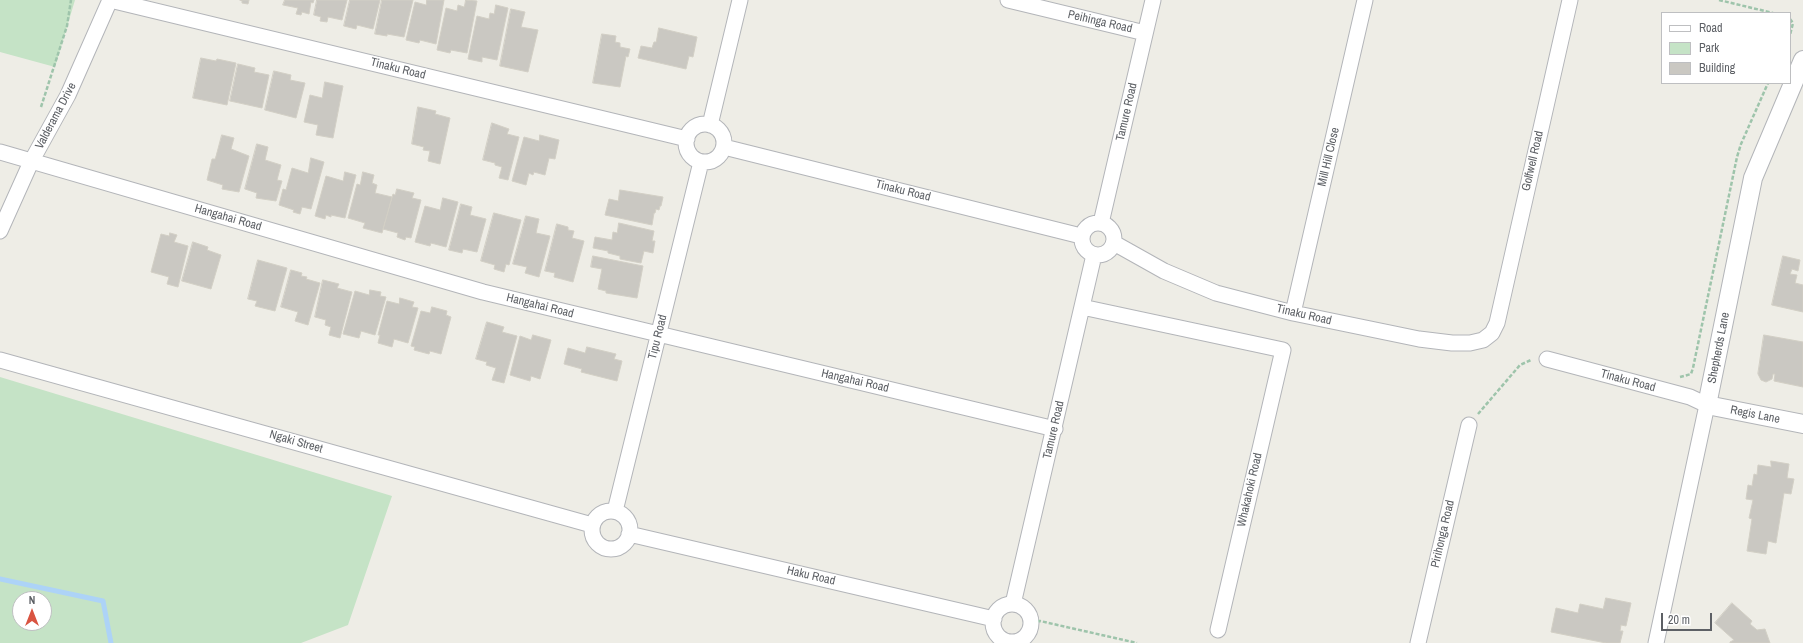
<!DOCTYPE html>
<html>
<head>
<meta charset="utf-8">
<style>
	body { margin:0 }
	#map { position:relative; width:1803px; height:643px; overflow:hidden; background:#eeede6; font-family:"Archivo Narrow",sans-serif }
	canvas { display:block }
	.legend { position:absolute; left:1661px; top:12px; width:130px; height:72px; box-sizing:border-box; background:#fff; border:1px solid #bebfc1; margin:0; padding:5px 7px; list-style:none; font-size:12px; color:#5d6065 }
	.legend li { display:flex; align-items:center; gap:8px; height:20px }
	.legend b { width:20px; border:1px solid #bebfc1 }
	.north { position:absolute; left:12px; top:591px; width:40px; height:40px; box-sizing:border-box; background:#fff; border:1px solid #bebfc1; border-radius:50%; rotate:0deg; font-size:11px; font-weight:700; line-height:16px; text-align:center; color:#5d6065 }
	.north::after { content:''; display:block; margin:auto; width:14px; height:18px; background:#d95441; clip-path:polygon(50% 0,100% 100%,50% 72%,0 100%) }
	.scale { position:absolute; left:1661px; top:613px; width:51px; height:18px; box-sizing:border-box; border:2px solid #5d6065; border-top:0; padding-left:5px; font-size:12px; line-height:14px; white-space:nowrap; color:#5d6065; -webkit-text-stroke:3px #fff; paint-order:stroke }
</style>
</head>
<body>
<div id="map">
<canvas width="1803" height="643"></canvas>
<ul class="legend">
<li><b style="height:5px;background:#fff"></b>Road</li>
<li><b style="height:11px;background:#c5e3c6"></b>Park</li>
<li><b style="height:11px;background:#cac8c2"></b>Building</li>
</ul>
<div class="north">N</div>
<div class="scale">20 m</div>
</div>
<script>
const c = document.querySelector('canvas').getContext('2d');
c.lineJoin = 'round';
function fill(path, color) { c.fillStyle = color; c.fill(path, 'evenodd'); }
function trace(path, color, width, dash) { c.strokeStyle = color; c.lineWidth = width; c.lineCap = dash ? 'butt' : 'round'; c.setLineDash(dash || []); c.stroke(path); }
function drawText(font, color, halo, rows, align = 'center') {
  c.font = font + ' "Archivo Narrow",sans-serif'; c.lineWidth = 3; c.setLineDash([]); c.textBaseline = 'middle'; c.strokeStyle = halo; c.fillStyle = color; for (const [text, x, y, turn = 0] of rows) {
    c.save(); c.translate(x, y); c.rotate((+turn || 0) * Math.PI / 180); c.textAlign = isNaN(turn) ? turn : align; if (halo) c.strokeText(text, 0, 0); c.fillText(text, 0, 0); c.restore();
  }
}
fill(new Path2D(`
	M0,0H75L55,67L0,52Z
	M0,377L392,496L348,625L301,643H0ZM20,599H44V623H20Z`), '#c5e3c6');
trace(new Path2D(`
	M0,579L103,601L111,643`), '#add3f7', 5);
const building = new Path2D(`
	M240,0H249L248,4L242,3V1Z
	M285,0H314L313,3L311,2L309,14L302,12L301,15L296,14L298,8L283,5Z
	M317,0H347L342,20L328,17L327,22L320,21L321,17L314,15Z
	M350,0H380L373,29L357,25L356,29L344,26Z
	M382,0H413L404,37L387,34V36L375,34Z
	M427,0H444L436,44L420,40L419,43L406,40L415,2L426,5Z
	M466,0L477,1L467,53L451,50L450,53L437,50L446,8L457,11L458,5L464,7Z
	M496,5L508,8L497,60L482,57V62L468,59L477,16L489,19L490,13L494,14Z
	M511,9L525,12L521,27L538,30L528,72L500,66Z
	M659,28L697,37L693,57L689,56L686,69L638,58L641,46L652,48L654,42H656Z
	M602,34L616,36L615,42L620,43V47L630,49L628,57L626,56L620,87L593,83Z
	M201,58L216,61L217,59L236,63L227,105L193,98Z
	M238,64L255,68L254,72L269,75L262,108L230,101Z
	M274,71L291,75L290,80L305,83L296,118L265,110Z
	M325,82L343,86L333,138L316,135L318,125L304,122L310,95L322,98Z
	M418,107L436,111L435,114L450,118L440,164L428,161L430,151L423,150L424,147L412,144Z
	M492,123L509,129L507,134L519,137L508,180L499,178L502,167L495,165V163L483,160Z
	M222,135L234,138L231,149L249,156L239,192L222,189L223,185L207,180L212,159H215Z
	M540,135L559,140L555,159L549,158L545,175L534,172L533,175L529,173L526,185L512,181L524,137L539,141Z
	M257,144L268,147L265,160L281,165L277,180L282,181L276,201L256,198L257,193L245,189Z
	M311,158L324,162L311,209L302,207L300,214L293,212L294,210L279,205L283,189L286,190L292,168L308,173Z
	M345,172L356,175L345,218L331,215V217L326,215L325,219L315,216L326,176L343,181Z
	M363,172L374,175L372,183L377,185L375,193L392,197L382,233L363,228L365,223L348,218L357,184L360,185Z
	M397,189L414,193L412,198L421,200L411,238L406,237L405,240L397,237L398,233L383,229L393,194L395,195Z
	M620,190L663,197L661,206H660L659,210L656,209L655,213H654L652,225L605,215L609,199L618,201Z
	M443,198L458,202L446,247L431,243L430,246L415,242L425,206L440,210Z
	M461,204L472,207L470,215L486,219L477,252L463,249L462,253L449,250Z
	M494,213L521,220L509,265L506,264L504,272L494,269L495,265L481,261Z
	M526,216L539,219L536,233L550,236L539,277L525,273L527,267L513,264Z
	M619,223L654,231L652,241H655L653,253L644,251L641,263L620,259V256L608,253V251L593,248L595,237L612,240L613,232L617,233Z
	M557,224L568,227V230L574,231L572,238L584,241L573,282L554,277L555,273L545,271Z
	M170,233L177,235L174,242L188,246L178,287L167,284L169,277L151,272L161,234L169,236Z
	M193,242L208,247L207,250L221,255L211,289L182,281Z
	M593,256L643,266L637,298L606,293V291L598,289L602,269L591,267Z
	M1783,256L1800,260L1798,271L1792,269L1790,274L1797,275L1795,283L1803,285V312L1772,305Z
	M258,260L287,268L275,311L255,306L257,301L248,299Z
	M291,270L302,273L301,276L307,277L306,279L320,283L308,325L295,321L298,312L281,307Z
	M323,280L339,284L337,288L352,292L340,338L329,335L331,327L325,325L326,320L315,317Z
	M370,290L381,292L380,296L386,297L375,335L361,331L359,338L343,334L355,291L369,295Z
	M400,298L414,302L412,307L418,308L408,343L394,339L392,347L378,343L380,335H378L387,301L399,304Z
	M432,307L447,311L446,315L451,317L441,354L430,351L429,354L414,350L415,347L411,346L421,311L430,313Z
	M487,322L504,327L502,332L517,336L504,383L492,380L496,368L486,365L487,362L476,359Z
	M533,335L551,340L540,379L531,376L530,381L510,375L520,336L531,340Z
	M1764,335L1803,342V387L1774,381L1775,374H1773L1772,379L1766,382L1761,380L1758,374Z
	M587,347L616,354L614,359L622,361L617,381L581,372L582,369L564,364L568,348L585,353Z
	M1771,461L1789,464L1787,478L1794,479L1791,494L1784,493L1776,543L1768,541L1766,554L1747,551L1752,519L1749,518L1753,500L1746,499L1748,485L1752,486L1754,474L1757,475L1758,465L1771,467Z
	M1606,598L1631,603L1626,626L1621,625L1620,631H1623L1620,643H1606L1551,632L1556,608L1578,613L1580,604L1603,609Z
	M1732,603L1752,621L1750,624L1757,630L1765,629L1770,643H1730V642L1734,640L1715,623Z`);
fill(building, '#cac8c2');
trace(building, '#d2cfc5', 1);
const minor = new Path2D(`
	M110,0L687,139
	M1008,0L1145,33
	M686 143a19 19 0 1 1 38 0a19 19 0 1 1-38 0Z
	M710,125L740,0
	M724,147L1081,236
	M0,152L483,292L1055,429
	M1082 239a16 16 0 1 1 32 0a16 16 0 1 1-32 0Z
	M1101,223L1153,0
	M0,231L31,162L68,95L110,0
	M1114,243L1164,271L1216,293L1293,313L1419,339L1452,343H1470L1483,340L1492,333L1497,323L1570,0
	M1082,307L1283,350L1218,630
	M1293,313L1365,0
	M1547,359L1690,397L1707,405L1656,643
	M0,360L592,525
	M615,511L701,162
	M592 530a19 19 0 1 1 38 0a19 19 0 1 1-38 0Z
	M629,534L994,619
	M1013,604L1094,255
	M993 623a19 19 0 1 1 38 0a19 19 0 1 1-38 0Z
	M1418,643L1469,425`);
const tertiary = new Path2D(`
	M1803,60L1753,178L1707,405L1803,424`);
trace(minor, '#b3b5b9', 17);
trace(tertiary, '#b3b5b9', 20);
trace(new Path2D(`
	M1719,0L1773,13
	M1790,19L1793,23L1790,35
	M41,107L67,26L71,0
	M1680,377L1691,374L1693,368L1737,157L1741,144L1768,83
	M1478,414L1520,365L1531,360
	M1031,622L1040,621L1137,643`), '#9ec4ab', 2.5, [4, 2]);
trace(minor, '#fff', 15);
trace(tertiary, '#fff', 18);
drawText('12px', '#5d6065', '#fff', [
	["Peihinga Road",1100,22,13],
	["Tinaku Road",398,69,14],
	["Tamure Road",1127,112,-77],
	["Valderama Drive",56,116,-62],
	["Mill Hill Close",1329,157,-77],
	["Golfwell Road",1533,161,-77],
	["Tinaku Road",903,191,14],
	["Hangahai Road",228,218,16],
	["Hangahai Road",540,306,14],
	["Tinaku Road",1304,315,13],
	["Tipu Road",658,337,-76],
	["Shepherds Lane",1719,348,-79],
	["Hangahai Road",855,381,13],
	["Tinaku Road",1628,381,15],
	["Regis Lane",1755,415,11],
	["Tamure Road",1054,430,-77],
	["Ngaki Street",296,442,16],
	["Whakahoki Road",1250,490,-77],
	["Pirihonga Road",1443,534,-77],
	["Haku Road",811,576,13]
]);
</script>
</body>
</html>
